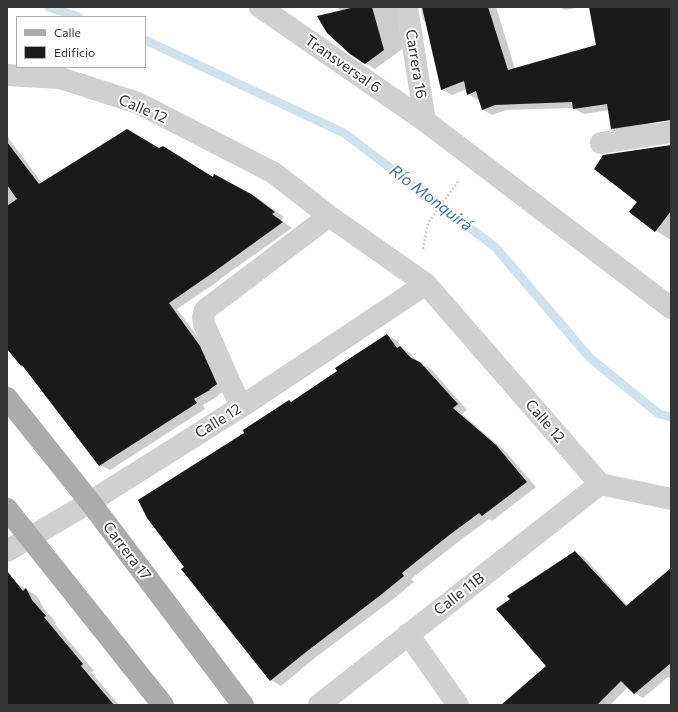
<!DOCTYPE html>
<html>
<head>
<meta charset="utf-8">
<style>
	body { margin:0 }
	#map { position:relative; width:678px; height:712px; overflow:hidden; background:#fff; font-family:Commissioner,sans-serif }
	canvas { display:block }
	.frame { position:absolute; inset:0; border:8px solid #333; pointer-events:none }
	.legend { position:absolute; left:16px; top:16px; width:130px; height:52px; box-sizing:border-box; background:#fff; border:1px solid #adadad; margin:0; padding:5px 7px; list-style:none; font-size:12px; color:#333 }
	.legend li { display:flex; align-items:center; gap:8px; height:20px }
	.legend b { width:20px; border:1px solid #adadad }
</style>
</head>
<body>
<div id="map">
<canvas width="678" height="712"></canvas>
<div class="frame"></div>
<ul class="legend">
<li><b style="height:5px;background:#ababab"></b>Calle</li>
<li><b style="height:11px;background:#1a1a1a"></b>Edificio</li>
</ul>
</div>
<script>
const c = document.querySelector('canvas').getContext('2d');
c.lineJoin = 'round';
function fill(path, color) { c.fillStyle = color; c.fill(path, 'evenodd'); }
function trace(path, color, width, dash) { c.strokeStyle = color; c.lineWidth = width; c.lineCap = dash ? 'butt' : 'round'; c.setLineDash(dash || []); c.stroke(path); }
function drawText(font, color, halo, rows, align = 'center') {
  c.font = font + ' Commissioner,sans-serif'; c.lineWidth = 4; c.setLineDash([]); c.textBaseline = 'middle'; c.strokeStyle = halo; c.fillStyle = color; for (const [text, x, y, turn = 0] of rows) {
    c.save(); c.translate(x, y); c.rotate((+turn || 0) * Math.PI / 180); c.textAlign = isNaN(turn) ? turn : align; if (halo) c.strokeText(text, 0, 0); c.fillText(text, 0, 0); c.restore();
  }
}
fill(new Path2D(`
	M336,7H406L409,44L375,69L365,63L342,11Z
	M421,7H496L515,69L597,46L590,7H671V106L634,111L656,129L622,134L612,128L609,110L584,114L573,108L506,110L492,115L482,109L480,99L478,100L468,94L467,89L452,95L442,90L426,22L423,20Z
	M559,7H582L565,10Z
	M7,136L42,183L213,178L251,194L261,200L284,217L281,220L292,228L220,279V280L177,309L209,352L226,390L218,395V396L203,405L205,409L110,470L100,465L7,340Z
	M671,146V240L656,231L630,212L638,201Z
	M387,335L397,341L402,348L410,353L418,362L430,368L467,410L462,414L506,452L536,487L492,521L489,519L458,542L411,579L414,582L392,600L316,657L281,686L271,680L292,403L338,371Z
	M575,553L584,557L628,606L671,569V679L668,677L643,698L635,693L628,687L610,705H502L548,666Z
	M16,583L37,596L43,607L56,623L55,624L94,671L91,672L119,705H7V589Z`), '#0003');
trace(new Path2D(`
	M49,7L78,17
	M145,40L344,133L495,247L590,358L659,414L671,417`), '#cfe2ee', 9);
fill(new Path2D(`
	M355,7H372L384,50L365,64L350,54L327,33L317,16Z
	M422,7H488L508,70L596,45L589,7H671V120L611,129L607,104L573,109L572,102L495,105L482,110L476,91L467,95L464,81L441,90Z
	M127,129L159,148L163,146L213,177L214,174L251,194L275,212L272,214L283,222L211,274L169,303L200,346L217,384L209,390H210L194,399L197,403L99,466L22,365L21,366L7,349V206L17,199L7,185V142L39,184Z
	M671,145V211L655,232L629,212L637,202L594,169L603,155Z
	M387,334L397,348L400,346L411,358L420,362L458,404L453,408L496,445L527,482L482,516L479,513L448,536L402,573L404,576L382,594L306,652L270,681L181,569L184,567L147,518L138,500L244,433L243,430L289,400L291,402L337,371L335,368Z
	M575,551L626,606L671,568V663L634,694L621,681L597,705H501L546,666L496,609L510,599L507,596Z
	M7,571L23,591L26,588L32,600L46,616L44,617L83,664L81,666L114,705H7Z`), '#1a1a1a');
trace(new Path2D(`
	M423,249L428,223L459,180`), '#cdcdcd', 2.5, [2, 2]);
trace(new Path2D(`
	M260,7L425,121L671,308
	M407,7L425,121
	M7,75L60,78L138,103L274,173L329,216L426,284L600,484L671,499
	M601,143L671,132
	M244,405L235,394L204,324L203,317L205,310L329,216
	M7,551L90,502L244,405L426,284
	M408,634L458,705
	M319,705L600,484`), '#d0d0d0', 22);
trace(new Path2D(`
	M7,398L90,502L243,705
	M7,509L163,705`), '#ababab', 22);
drawText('15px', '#333', '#fff', [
	["Transversal 6",343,64,35],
	["Carrera 16",416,64,81],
	["Calle 12",143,109,23],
	["Calle 12",218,421,-32],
	["Calle 12",545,421,49],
	["Carrera 17",127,551,53],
	["Calle 11B",459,594,-38]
]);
drawText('italic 16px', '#3f7597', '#fff', [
	["Río Monquirá",431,198,37]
]);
</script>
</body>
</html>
